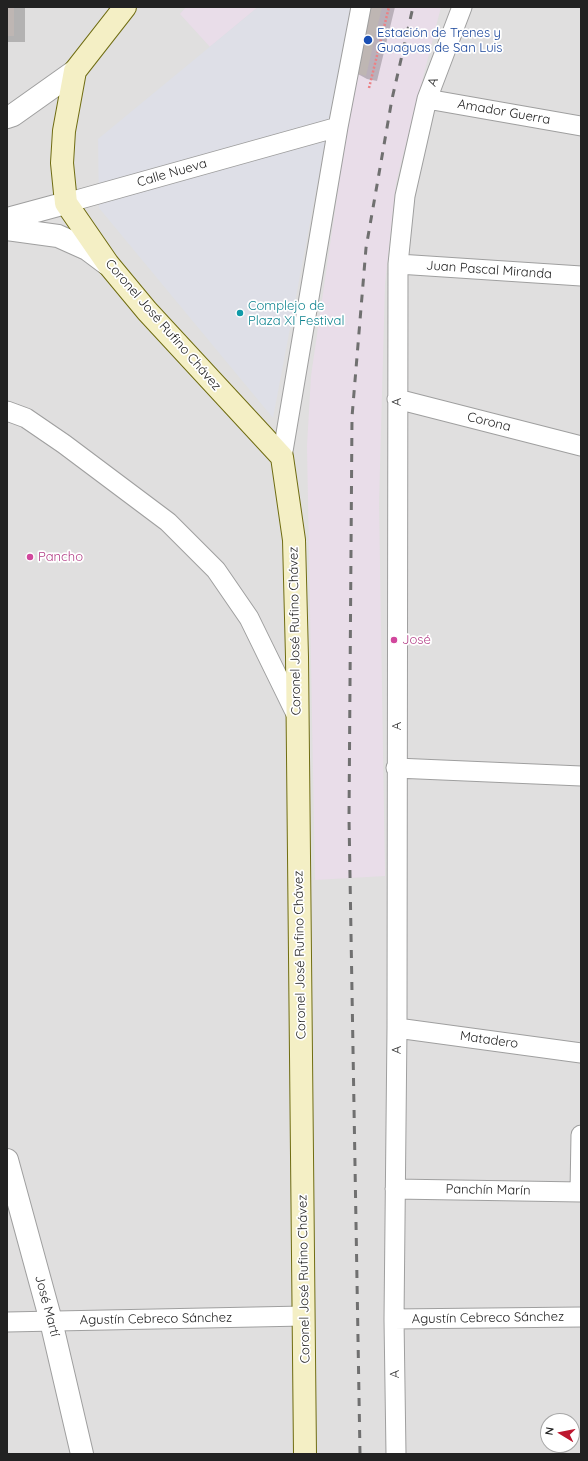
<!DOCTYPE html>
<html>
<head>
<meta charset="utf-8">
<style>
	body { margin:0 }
	#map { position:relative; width:588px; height:1461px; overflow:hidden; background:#f1eeea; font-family:Quicksand,sans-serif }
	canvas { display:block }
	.frame { position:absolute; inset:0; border:8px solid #222; pointer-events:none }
	.north { position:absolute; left:540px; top:1413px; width:40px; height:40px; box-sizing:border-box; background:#fff; border:1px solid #a7a7a7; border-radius:50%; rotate:280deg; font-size:11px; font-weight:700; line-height:16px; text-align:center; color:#222 }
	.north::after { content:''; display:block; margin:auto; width:14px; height:18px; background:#bd172f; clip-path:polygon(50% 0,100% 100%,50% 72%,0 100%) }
</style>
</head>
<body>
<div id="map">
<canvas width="588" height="1461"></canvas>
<div class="frame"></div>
<div class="north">N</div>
</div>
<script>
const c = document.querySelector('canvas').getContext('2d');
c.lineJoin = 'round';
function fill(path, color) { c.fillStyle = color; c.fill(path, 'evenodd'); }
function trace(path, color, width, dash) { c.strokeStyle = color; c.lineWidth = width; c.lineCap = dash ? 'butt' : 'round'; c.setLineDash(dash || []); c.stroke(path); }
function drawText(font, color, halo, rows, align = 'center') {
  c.font = font + ' Quicksand,sans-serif'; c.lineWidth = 3.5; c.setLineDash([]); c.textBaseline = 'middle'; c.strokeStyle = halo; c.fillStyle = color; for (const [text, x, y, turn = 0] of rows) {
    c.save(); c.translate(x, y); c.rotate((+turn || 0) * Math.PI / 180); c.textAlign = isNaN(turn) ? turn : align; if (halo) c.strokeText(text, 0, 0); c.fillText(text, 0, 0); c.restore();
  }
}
fill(new Path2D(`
	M7,7H581V1454H7ZM548,1421H572V1445H548Z`), '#e0dfdf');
fill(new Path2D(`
	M186,7H258L210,47L180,14Z
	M367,7H441L396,183L385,284L379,503L385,876L315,880L307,446L311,376L355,73Z`), '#e9dde9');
fill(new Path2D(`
	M258,7H351L273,418L99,208L98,139Z`), '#dedfe7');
fill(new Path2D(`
	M7,7H25V42H7Z
	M371,7H395L377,81L367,79L356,73Z`), '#0003');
fill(new Path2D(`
	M7,7H14V36H7Z
	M370,7H382L366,76L355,73Z`), '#beb6b3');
const minor = new Path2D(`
	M427,99L581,126
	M66,203L338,127
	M398,264L581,276
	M397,399L581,446
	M7,411L26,418L64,444L168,522L216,570L249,618L297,716
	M282,457L338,127L361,7
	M396,768L581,776
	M397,1028L581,1053
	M395,1189L581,1192
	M580,1192L581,1135
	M394,1319L581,1317
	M7,1322L304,1316
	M396,1454L394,1319L397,1028L398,264L405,196L427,99L462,7`);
const tertiary = new Path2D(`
	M7,117L13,115L75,71
	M7,219L66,203
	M7,229L58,236L87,249L107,264
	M7,1160L51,1321L82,1454`);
const secondary = new Path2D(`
	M125,7L75,71L64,131L62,163L66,203L108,264L147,311L282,457L294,540L297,657L305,1454`);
trace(minor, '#9f9f9f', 21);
trace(tertiary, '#9f9f9f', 24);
trace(secondary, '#706d12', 24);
trace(new Path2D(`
	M369,88L389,7`), '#eb8185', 2.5, [2, 2]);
trace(minor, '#fff', 19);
trace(tertiary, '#fff', 22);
trace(secondary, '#f4efc5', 22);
trace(new Path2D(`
	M360,1454L349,818L352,417L366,248L392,99L413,7`), '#707070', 3, [8, 8]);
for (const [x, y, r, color] of [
	[368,40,5,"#1a4fb4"],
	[240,313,4,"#0f9aa8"],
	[30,557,4,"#d1479c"],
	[394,640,4,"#d1479c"]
]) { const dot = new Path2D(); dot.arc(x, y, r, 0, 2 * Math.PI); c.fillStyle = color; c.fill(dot); trace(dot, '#fff', 1.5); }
drawText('13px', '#164399', '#fff', [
	["Estación de Trenes y",377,33],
	["Guaguas de San Luis",377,48]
], 'left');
drawText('13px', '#222', '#fff', [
	["A",433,82,-69],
	["Amador Guerra",504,112,10],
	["Calle Nueva",172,173,-16],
	["Juan Pascal Miranda",489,270,4],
	["Coronel José Rufino Chávez",163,325,49],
	["A",397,402,-89],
	["Corona",489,422,14],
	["Coronel José Rufino Chávez",295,631,-91],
	["A",397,726,-90],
	["Coronel José Rufino Chávez",300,955,-91],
	["Matadero",489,1040,8],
	["A",397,1050,-89],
	["Panchín Marín",488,1190,1],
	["Coronel José Rufino Chávez",304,1279,-91],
	["José Martí",47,1306,75],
	["Agustín Cebreco Sánchez",488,1318,-1],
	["Agustín Cebreco Sánchez",156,1319,-1],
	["A",395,1374,-91]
]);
drawText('13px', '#0d838f', '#fff', [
	["Complejo de",248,306],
	["Plaza XI Festival",248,321]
], 'left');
drawText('13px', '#b23c85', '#fff', [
	["Pancho",38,557],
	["José",402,640]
], 'left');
</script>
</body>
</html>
